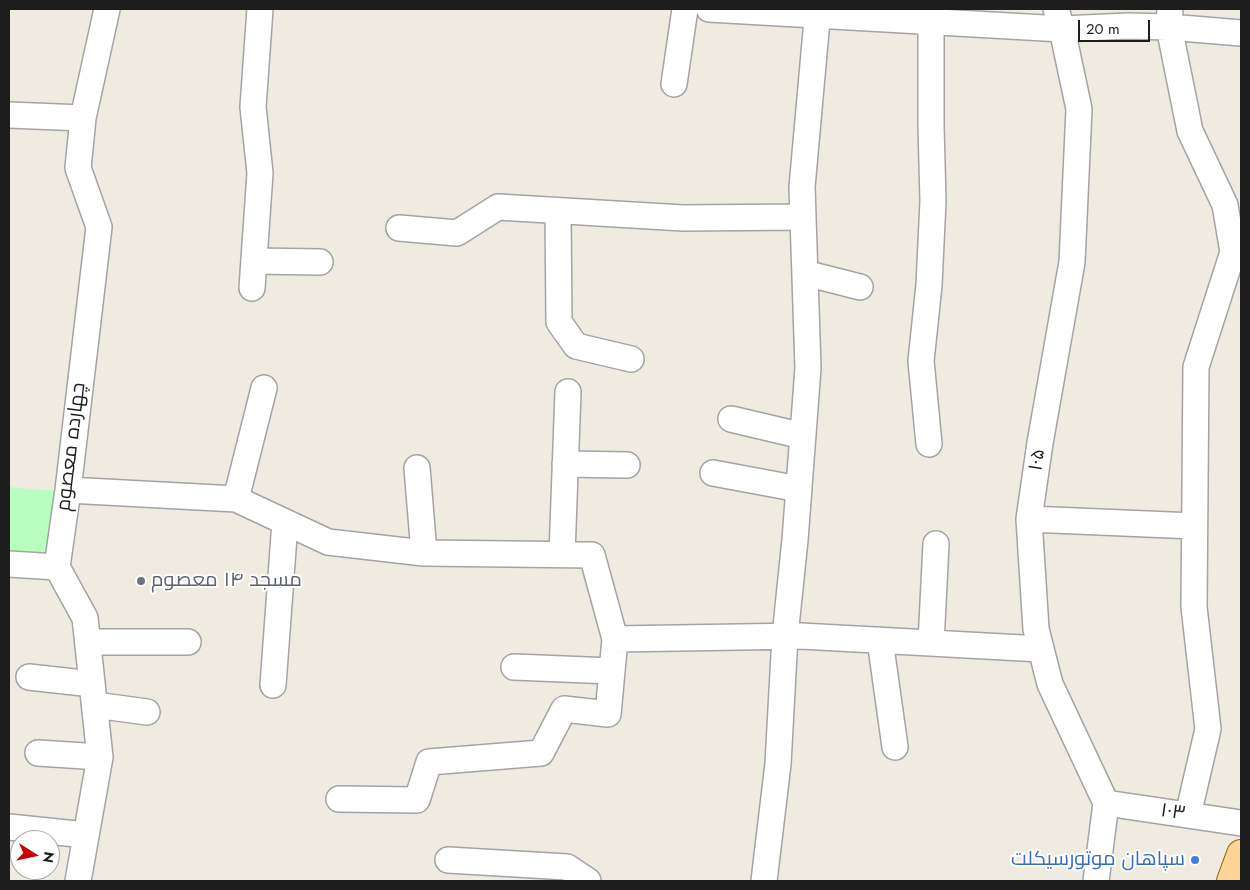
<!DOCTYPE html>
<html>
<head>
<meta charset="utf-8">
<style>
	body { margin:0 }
	#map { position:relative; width:1250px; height:890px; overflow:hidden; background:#efebe1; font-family:Jost,sans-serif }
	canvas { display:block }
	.frame { position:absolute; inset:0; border:10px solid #1d1d1d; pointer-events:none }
	.north { position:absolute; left:10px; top:830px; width:50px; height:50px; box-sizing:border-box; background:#fff; border:1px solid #a5a5a5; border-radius:50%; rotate:100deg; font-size:14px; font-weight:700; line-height:20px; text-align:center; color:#1d1d1d }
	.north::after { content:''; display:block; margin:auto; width:18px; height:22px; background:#c90500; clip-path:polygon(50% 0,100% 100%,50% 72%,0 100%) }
	.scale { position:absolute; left:1078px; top:20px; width:72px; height:22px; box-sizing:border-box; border:2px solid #1d1d1d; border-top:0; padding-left:6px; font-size:15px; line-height:18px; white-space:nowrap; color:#1d1d1d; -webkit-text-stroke:4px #fff; paint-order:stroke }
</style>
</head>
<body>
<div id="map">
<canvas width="1250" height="890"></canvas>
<div class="frame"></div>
<div class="north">N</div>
<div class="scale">20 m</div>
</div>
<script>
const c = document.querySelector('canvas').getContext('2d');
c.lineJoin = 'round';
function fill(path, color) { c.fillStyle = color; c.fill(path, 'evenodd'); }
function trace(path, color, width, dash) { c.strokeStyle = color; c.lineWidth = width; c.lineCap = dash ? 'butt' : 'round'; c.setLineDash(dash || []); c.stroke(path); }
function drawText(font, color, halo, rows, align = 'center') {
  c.font = font + ' Jost,Cairo,sans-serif'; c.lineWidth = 4; c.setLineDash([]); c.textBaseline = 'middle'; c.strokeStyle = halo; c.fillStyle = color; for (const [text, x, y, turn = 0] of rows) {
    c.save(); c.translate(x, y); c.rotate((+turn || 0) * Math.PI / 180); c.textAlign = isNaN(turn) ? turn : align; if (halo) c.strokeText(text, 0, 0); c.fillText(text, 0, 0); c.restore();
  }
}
fill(new Path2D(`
	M9,487L57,491L48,556L9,554Z`), '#b9fec0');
const minor = new Path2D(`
	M709,9L1062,29L1128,26L1169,27L1241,33
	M1056,9L1062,29L1079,109L1072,262L1040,443L1029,519L1036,629L1050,684L1106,803L1096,881
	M1170,9L1169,27L1190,131L1225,205L1233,252L1196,367L1194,607L1208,729L1188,815
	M674,84L685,9
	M9,115L83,118
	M558,211L559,322L576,346L631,359
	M399,228L457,233L498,207L683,218L803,217
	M254,261L320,262
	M805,273L860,287
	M252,288L260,173L253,107L260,9
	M731,419L803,436
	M929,444L921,361L929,285L933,201L931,126V21
	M565,464L627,465
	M417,468L424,553
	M713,473L799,489
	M68,490L236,499L328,542L424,553L592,555L615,639L801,636L1041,649
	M236,499L264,388
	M1029,519L1194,526
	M562,554L568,392
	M9,564L57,567
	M880,640L895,747
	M88,642H188
	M931,643L936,544
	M514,667L612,671
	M29,677L92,684
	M273,685L285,522
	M95,705L147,712
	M38,753L100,757
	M339,799L417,800L429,762L541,753L564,709L608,714L615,639
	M1106,803L1241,823
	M9,827L86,835
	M448,860L567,867L588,881
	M78,881L100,757L85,618L57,567L68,490L99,227L78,168L83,118L107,9
	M764,881L778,764L785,636L795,540L808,368L802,187L818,9`);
const major = new Path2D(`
	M1231,881L1241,854`);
trace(minor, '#a4a4a4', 28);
trace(major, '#956800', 30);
trace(minor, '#fff', 25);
trace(major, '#ffd496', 28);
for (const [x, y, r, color] of [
	[141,581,5,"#6b7280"],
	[1195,860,5,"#3f7fe0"]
]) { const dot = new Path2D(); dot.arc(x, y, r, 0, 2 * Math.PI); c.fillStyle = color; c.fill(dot); trace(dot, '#fff', 2); }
drawText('20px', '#1d1d1d', '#fff', [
	["چهارده معصوم",72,447,-83],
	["۱۰۵",1038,460,-82],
	["۱۰۳",1173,813,8]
]);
drawText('20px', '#5b616d', '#fff', [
	["مسجد ۱۴ معصوم",151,581]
], 'left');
drawText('20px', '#366cbe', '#fff', [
	["سپاهان موتورسیکلت",1185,860]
], 'right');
</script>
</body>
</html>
